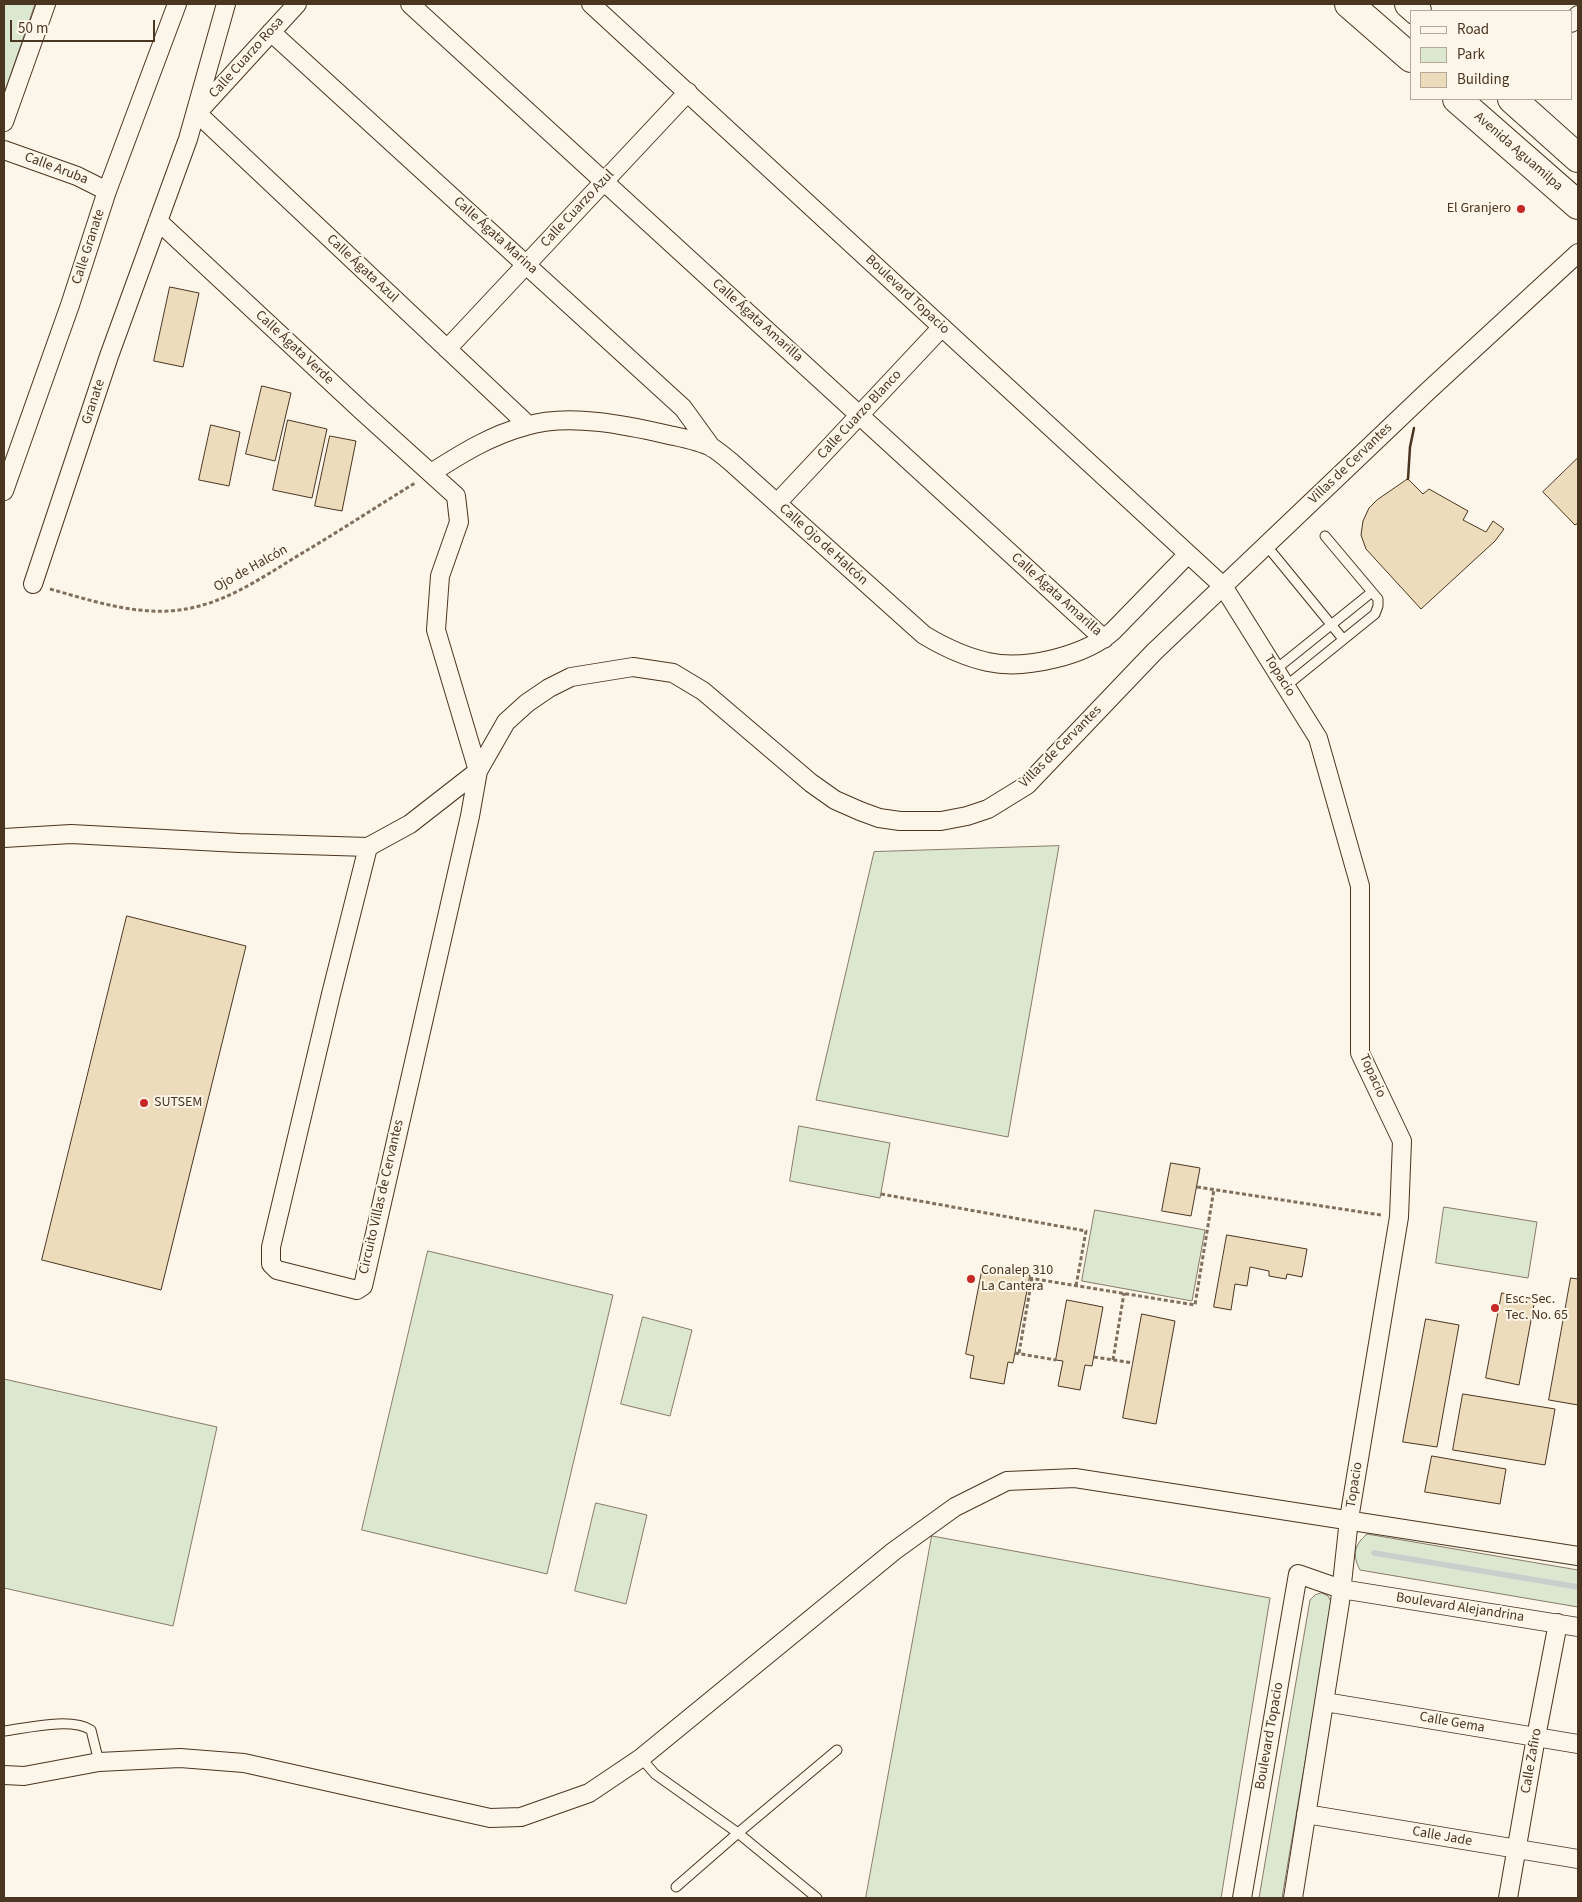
<!DOCTYPE html>
<html>
<head>
<meta charset="utf-8">
<style>
	body { margin:0 }
	#map { position:relative; width:1582px; height:1902px; overflow:hidden; background:#fbf6e9; font-family:"Source Sans 3",sans-serif }
	canvas { display:block }
	.frame { position:absolute; inset:0; border:5px solid #4a3520; pointer-events:none }
	.legend { position:absolute; left:1410px; top:10px; width:162px; height:90px; box-sizing:border-box; background:#fbf6e9; border:1px solid #b4a999; margin:0; padding:6px 9px; list-style:none; font-size:15px; color:#4a3520 }
	.legend li { display:flex; align-items:center; gap:10px; height:25px }
	.legend b { width:25px; border:1px solid #b4a999 }
	.scale { position:absolute; left:10px; top:20px; width:145px; height:22px; box-sizing:border-box; border:2px solid #4a3520; border-top:0; padding-left:6px; font-size:15px; line-height:18px; white-space:nowrap; color:#4a3520; -webkit-text-stroke:4px #fbf6e9; paint-order:stroke }
</style>
</head>
<body>
<div id="map">
<canvas width="1582" height="1902"></canvas>
<div class="frame"></div>
<ul class="legend">
<li><b style="height:6px;background:#fbf6e9"></b>Road</li>
<li><b style="height:14px;background:#dce7d0"></b>Park</li>
<li><b style="height:14px;background:#ecdcbc"></b>Building</li>
</ul>
<div class="scale">50 m</div>
</div>
<script>
const c = document.querySelector('canvas').getContext('2d');
c.lineJoin = 'round';
function fill(path, color) { c.fillStyle = color; c.fill(path, 'evenodd'); }
function trace(path, color, width, dash) { c.strokeStyle = color; c.lineWidth = width; c.lineCap = dash ? 'butt' : 'round'; c.setLineDash(dash || []); c.stroke(path); }
function drawText(font, color, halo, rows, align = 'center') {
  c.font = font + ' "Source Sans 3",sans-serif'; c.lineWidth = 4; c.setLineDash([]); c.textBaseline = 'middle'; c.strokeStyle = halo; c.fillStyle = color; for (const [text, x, y, turn = 0] of rows) {
    c.save(); c.translate(x, y); c.rotate((+turn || 0) * Math.PI / 180); c.textAlign = isNaN(turn) ? turn : align; if (halo) c.strokeText(text, 0, 0); c.fillText(text, 0, 0); c.restore();
  }
}
const green = new Path2D(`
	M4,4H35L4,94Z
	M1059,846L1008,1137L816,1100L874,852Z
	M799,1126L890,1143L880,1198L790,1181Z
	M1444,1207L1537,1222L1528,1278L1436,1263Z
	M1095,1210L1205,1230L1192,1301L1082,1281Z
	M428,1251L613,1295L547,1574L362,1530Z
	M643,1317L692,1330L670,1416L621,1404Z
	M4,1379L217,1427L173,1626L4,1588Z
	M596,1503L647,1515L626,1604L575,1591Z
	M1367,1534L1578,1570V1607L1360,1570C1352,1555 1354,1545 1367,1534Z
	M932,1536L1270,1598L1221,1898H866Z
	M1322,1593L1328,1596L1332,1603L1282,1898H1259L1310,1600L1315,1595Z`);
fill(green, '#dce7d0');
trace(green, '#887966', 1);
trace(new Path2D(`
	M1374,1553L1578,1587`), '#c9cecd', 5.5);
const building = new Path2D(`
	M170,287L199,293L183,367L154,361Z
	M262,386L291,393L275,461L246,454Z
	M288,420L327,429L312,498L273,490Z
	M211,425L240,432L229,486L199,480Z
	M330,436L356,441L342,511L315,506Z
	M1578,458V523L1575,525L1543,492Z
	M1408,479L1423,494L1429,489L1468,511L1463,520L1486,532L1493,521L1504,529L1495,541L1421,609L1366,549L1361,535L1363,521L1369,508L1377,500Z
	M127,916L246,946L161,1290L42,1260Z
	M1171,1163L1200,1168L1191,1216L1162,1211Z
	M1227,1235L1307,1249L1302,1277L1287,1274L1286,1279L1269,1276V1271L1250,1267L1247,1286L1235,1284L1231,1310L1214,1307Z
	M983,1266L1030,1275L1013,1363L1008,1362L1004,1384L970,1378L974,1356L966,1354Z
	M1571,1278L1578,1279V1405L1549,1400Z
	M1502,1293L1535,1299L1519,1385L1486,1378Z
	M1067,1300L1103,1307L1092,1366L1085,1365L1080,1390L1058,1386L1063,1361L1056,1360Z
	M1142,1314L1175,1321L1156,1424L1123,1418Z
	M1426,1319L1459,1325L1437,1447L1403,1442Z
	M1463,1394L1555,1409L1545,1465L1453,1450Z
	M1432,1456L1506,1469L1500,1504L1425,1492Z`);
fill(building, '#ecdcbc');
trace(building, '#4a3520', 1);
const service = new Path2D(`
	M1266,545L1343,639
	M1275,670L1372,592
	M1286,686L1375,614L1378,606V599L1325,536
	M4,1731C27,1728 71,1717 91,1730L99,1762
	M641,1758L655,1774L738,1833L817,1898
	M676,1887L738,1833L837,1750`);
const minor = new Path2D(`
	M410,4L1104,639
	M591,4L1223,586L1318,738L1360,886V1053L1402,1141L1399,1217L1349,1519L1340,1602L1293,1898
	M1571,23L1578,15
	M271,32L683,408L712,448
	M199,111L297,4
	M197,113L528,425
	M4,122L46,4
	M4,150L77,176L107,191
	M158,221L362,411L456,496L459,522L440,576L436,630L478,771L470,816L363,1286L357,1290L277,1270L271,1264V1247L331,994L368,847
	M447,349L688,92
	M431,473C461,454 491,435 526,426C569,413 626,425 669,435C683,438 700,441 713,448C719,452 725,457 731,462L924,635C944,647 965,657 988,662C1025,670 1085,656 1113,631L1187,555
	M4,491L70,305L107,191L177,4
	M777,503L942,327
	M33,584L109,356L188,139L226,4
	M4,838L71,834L239,843L368,847L410,824L478,771L506,722L527,703L549,688L571,677L633,667L673,673L703,691L811,783L835,800L860,811L879,818L900,821H941L967,816L988,809L1027,785L1154,652L1428,391L1578,253
	M1325,1702L1578,1744
	M4,1775L24,1776L99,1762L180,1758L244,1763L490,1818L521,1817L589,1793L641,1758L894,1551L955,1507L1007,1481L1075,1478L1578,1556
	M1306,1814L1578,1859
	M1242,1898L1298,1574L1341,1589L1578,1627
	M1508,1898L1536,1737L1558,1623`);
const primary = new Path2D(`
	M1349,4L1411,58
	M1409,4L1417,11
	M1457,99L1578,205
	M1512,99L1578,158`);
trace(service, '#4a3520', 11);
trace(minor, '#4a3520', 20);
trace(primary, '#4a3520', 30);
trace(new Path2D(`
	M50,589C89,600 128,613 169,611C219,608 258,580 299,555C338,532 376,507 415,483
	M1197,1187L1381,1215
	M881,1194L1086,1231L1076,1286
	M1029,1278L1195,1305L1214,1189
	M1015,1353L1056,1360
	M1019,1353L1032,1278
	M1094,1357L1133,1363
	M1113,1360L1124,1293`), '#7f6f5c', 3, [4, 2.5]);
trace(service, '#fbf6e9', 9);
trace(minor, '#fbf6e9', 18);
trace(primary, '#fbf6e9', 28);
trace(new Path2D(`
	M1408,479L1410,447L1414,428`), '#4a3520', 2.5);
for (const [x, y, r, color] of [
	[1521,209,5,"#c62828"],
	[144,1103,5,"#c62828"],
	[971,1279,5,"#c62828"],
	[1495,1308,5,"#c62828"]
]) { const dot = new Path2D(); dot.arc(x, y, r, 0, 2 * Math.PI); c.fillStyle = color; c.fill(dot); trace(dot, '#fbf6e9', 2); }
drawText('14px', '#4a3520', '#fbf6e9', [
	["Calle Cuarzo Rosa",247,58,-48],
	["Avenida Aguamilpa",1518,152,41],
	["Calle Aruba",56,169,21],
	["Calle Cuarzo Azul",578,209,-47],
	["Calle Ágata Marina",495,236,42],
	["Calle Granate",89,247,-72],
	["Calle Ágata Azul",362,269,43],
	["Boulevard Topacio",907,295,43],
	["Calle Ágata Amarilla",757,321,42],
	["Calle Ágata Verde",294,348,43],
	["Granate",94,402,-72],
	["Calle Cuarzo Blanco",860,415,-47],
	["Villas de Cervantes",1351,464,-44],
	["Calle Ojo de Halcón",823,545,42],
	["Ojo de Halcón",251,569,-29],
	["Calle Ágata Amarilla",1056,595,42],
	["Topacio",1279,676,58],
	["Villas de Cervantes",1061,747,-45],
	["Topacio",1372,1076,66],
	["Circuito Villas de Cervantes",382,1197,-77],
	["Topacio",1355,1485,-81],
	["Boulevard Alejandrina",1460,1608,9],
	["Calle Gema",1452,1723,10],
	["Boulevard Topacio",1270,1736,-80],
	["Calle Zafiro",1532,1761,-80],
	["Calle Jade",1442,1837,10]
]);
drawText('14px', '#4a3520', '#fbf6e9', [
	["El Granjero",1511,209,"right"],
	["SUTSEM",154,1103],
	["Conalep 310",981,1271],
	["La Cantera",981,1287],
	["Esc. Sec.",1505,1300],
	["Tec. No. 65",1505,1316]
], 'left');
</script>
</body>
</html>
